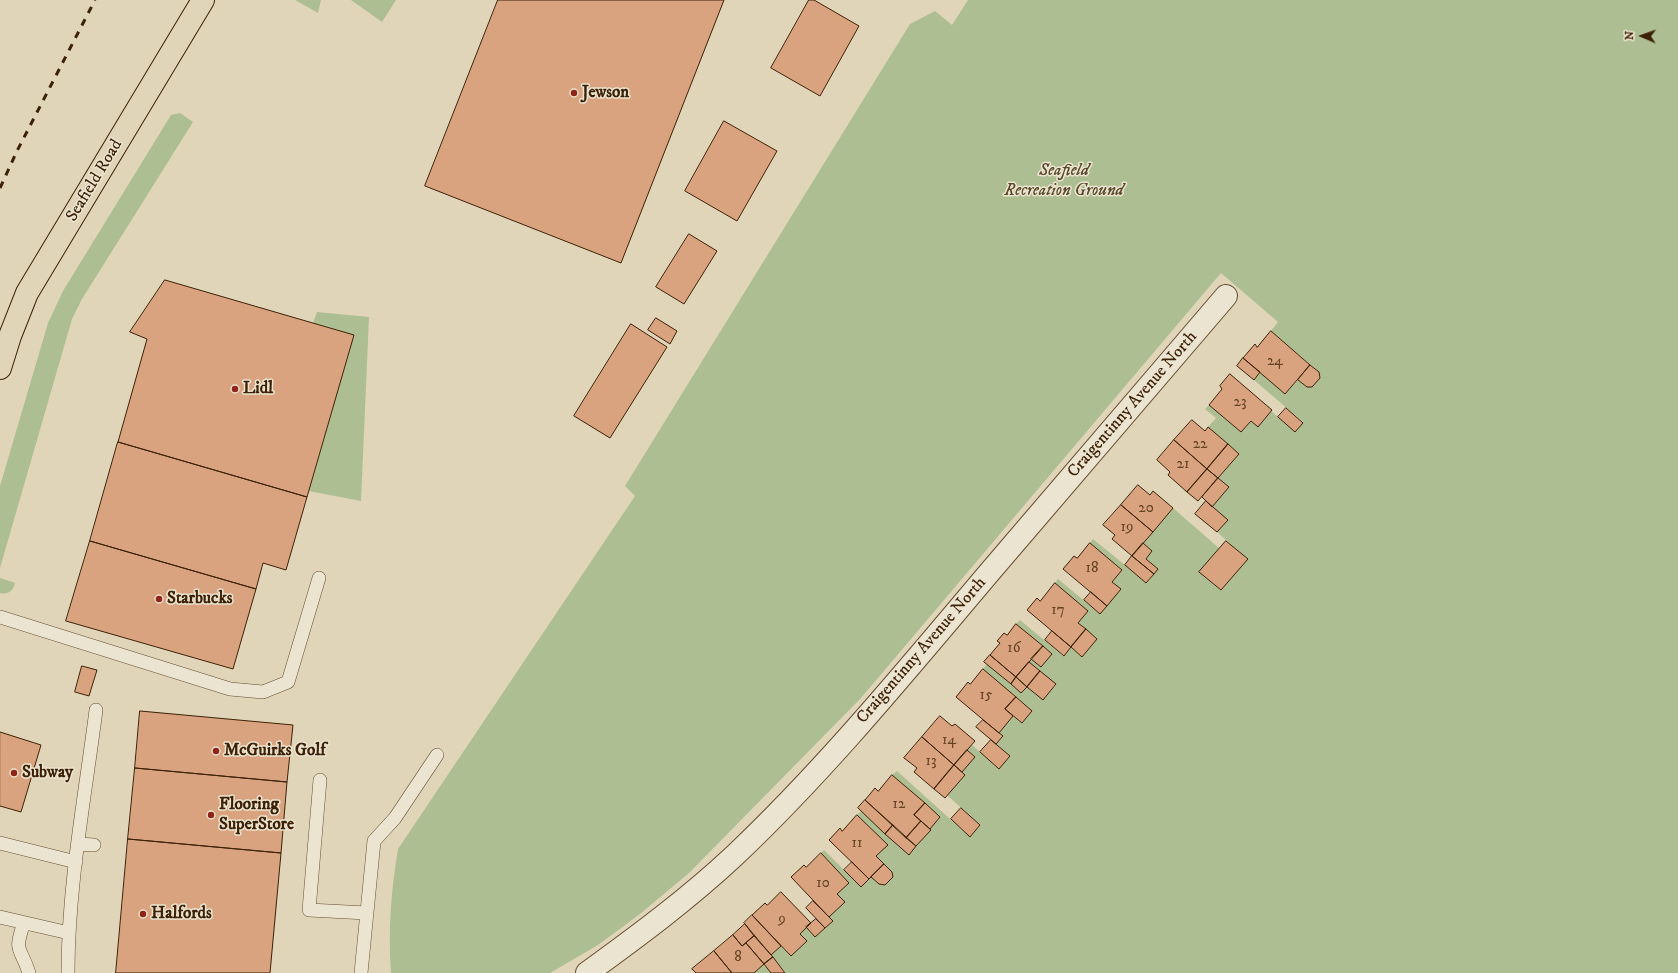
<!DOCTYPE html>
<html>
<head>
<meta charset="utf-8">
<style>
	body { margin:0 }
	#map { position:relative; width:1678px; height:973px; overflow:hidden; background:#e0d5b8; font-family:"IM FELL DW Pica",serif }
	canvas { display:block }
	.north { position:absolute; left:1622px; top:16px; width:40px; height:40px; -webkit-text-stroke:3px #ebe4d1; paint-order:stroke; rotate:272deg; font-size:11px; font-weight:700; line-height:16px; text-align:center; color:#3d2106 }
	.north::after { content:''; display:block; margin:auto; width:14px; height:18px; background:#3d2106; clip-path:polygon(50% 0,100% 100%,50% 72%,0 100%) }
</style>
</head>
<body>
<div id="map">
<canvas width="1678" height="973"></canvas>
<div class="north">N</div>
</div>
<script>
const c = document.querySelector('canvas').getContext('2d');
c.lineJoin = 'round';
function fill(path, color) { c.fillStyle = color; c.fill(path, 'evenodd'); }
function trace(path, color, width, dash) { c.strokeStyle = color; c.lineWidth = width; c.lineCap = dash ? 'butt' : 'round'; c.setLineDash(dash || []); c.stroke(path); }
function drawText(font, color, halo, rows, align = 'center') {
  c.font = font + ' "IM FELL DW Pica",serif'; c.lineWidth = 3; c.setLineDash([]); c.textBaseline = 'middle'; c.strokeStyle = halo; c.fillStyle = color; for (const [text, x, y, turn = 0] of rows) {
    c.save(); c.translate(x, y); c.rotate((+turn || 0) * Math.PI / 180); c.textAlign = isNaN(turn) ? turn : align; if (halo) c.strokeText(text, 0, 0); c.fillText(text, 0, 0); c.restore();
  }
}
fill(new Path2D(`
	M295,0H321L318,13Z
	M351,0H396L382,22Z
	M968,0H1678V973H786L771,955L781,946L791,956L807,941L800,934L806,927L815,937L833,921L829,917L845,902L837,894L849,883L821,853L824,850L861,887L871,877L879,884L885,885L893,877L892,872L876,856L887,845L857,815L861,811L909,854L940,817L892,775L897,771L970,837L980,825L947,795L965,775L962,772L975,757L967,750L972,745L999,769L1010,756L996,744L1003,737L999,733L1013,716L1022,723L1032,711L983,669L987,664L1021,693L1027,687L1043,700L1056,685L1029,662L1031,659L1041,667L1052,654L1016,624L1020,620L1063,656L1071,647L1082,657L1097,639L1078,623L1088,611L1055,583L1058,579L1100,614L1121,589L1112,582L1122,570L1090,543L1093,539L1147,583L1158,569L1146,559L1152,551L1143,543L1173,508L1220,549L1200,572L1220,590L1247,559L1217,532L1227,520L1212,507L1229,487L1218,478L1239,454L1208,427L1216,418L1205,409L1209,405L1241,432L1251,421L1258,427L1271,411L1295,431L1303,422L1254,380L1260,372L1285,394L1298,380L1307,387H1311L1320,377L1319,372L1271,331L1278,322L1221,273L861,698L689,873L640,914L598,945L550,973H391C388,931 391,890 398,849L635,496L625,486L910,24L935,11L952,25Z
	M180,113L193,122L82,299L72,319L0,568V486L48,323L63,291L171,115Z
	M317,312L369,317L361,501L309,491L354,335L313,323Z
	M0,578L15,583C13,591 8,595 0,593Z
	M764,964L771,973H754Z`), '#adbe93');
const building = new Path2D(`
	M498,0H724L621,263L425,186Z
	M809,0H814L859,26L820,96L771,68Z
	M724,121L777,151L737,221L685,191Z
	M689,234L717,251L684,304L656,287Z
	M165,280L354,335L307,497L118,442L147,339L130,332Z
	M656,318L677,331L670,344L648,330Z
	M631,324L667,347L610,438L574,416Z
	M1271,331L1310,365L1285,394L1243,358L1255,344L1257,347Z
	M1243,358L1260,372L1254,380L1237,366Z
	M1310,365L1319,372L1320,378L1312,387H1307L1298,380Z
	M1230,374L1272,410L1258,427L1251,421L1241,432L1209,405L1222,389L1220,386Z
	M1286,408L1303,423L1295,432L1278,417Z
	M1192,420L1205,431L1208,427L1228,444L1207,469L1174,440Z
	M1174,440L1207,469L1187,492L1168,475L1170,472L1157,460Z
	M118,442L307,497L286,570L263,563L256,589L90,541Z
	M1228,444L1239,454L1218,478L1207,469Z
	M1207,469L1218,478L1198,501L1187,492Z
	M1218,478L1229,487L1212,507L1202,497Z
	M1138,485L1150,495L1153,491L1173,508L1153,532L1121,505Z
	M1206,501L1228,520L1217,532L1195,514Z
	M1121,505L1153,532L1132,556L1112,539L1115,535L1103,525Z
	M90,541L256,589L233,669L66,621Z
	M1226,541L1248,559L1221,590L1199,572Z
	M1090,543L1122,570L1112,582L1121,589L1107,606L1063,569L1074,556L1077,558Z
	M1143,543L1152,551L1146,559L1158,569L1154,574L1132,556Z
	M1132,556L1154,574L1146,583L1125,565Z
	M1055,583L1088,611L1078,623L1086,629L1071,647L1027,610L1037,598L1040,601Z
	M1091,592L1107,606L1100,614L1084,600Z
	M1016,624L1043,646L1016,677L990,655L1000,643L997,641L1004,633L1007,635Z
	M1086,629L1097,639L1082,657L1071,647Z
	M1052,631L1071,647L1064,656L1045,640Z
	M1043,646L1052,654L1041,667L1031,659Z
	M990,655L1016,677L1011,684L984,662Z
	M1029,662L1040,671L1027,687L1016,677Z
	M82,666L97,670L89,696L75,692Z
	M983,669L1016,697L1005,709L1013,716L999,733L956,697L968,682L970,684Z
	M1040,671L1056,684L1043,700L1027,687Z
	M1016,677L1027,687L1021,693L1011,684Z
	M1016,697L1032,711L1022,723L1005,709Z
	M140,711L293,725L287,782L135,768Z
	M940,716L952,726L955,724L975,741L954,765L922,737Z
	M983,720L1003,736L996,744L976,727Z
	M0,732L41,745L21,812L0,806Z
	M922,737L954,765L934,789L914,772L917,768L904,758Z
	M991,740L1010,756L999,769L980,752Z
	M967,750L975,757L962,772L954,765Z
	M954,765L965,775L945,798L934,789Z
	M135,768L287,782L281,853L128,839Z
	M892,775L925,803L914,815L921,821L906,838L865,800L875,788L878,791Z
	M865,800L893,825L885,834L858,808Z
	M925,803L940,817L930,829L914,815Z
	M961,808L980,825L970,837L951,819Z
	M857,815L888,845L876,856L884,864L869,879L829,840L840,828L842,831Z
	M921,821L931,830L916,846L906,838Z
	M893,825L916,846L909,855L885,834Z
	M128,839L281,853L270,973H116Z
	M821,853L849,883L837,894L845,902L829,917L791,877L804,865L806,867Z
	M852,862L869,879L861,887L844,870Z
	M884,864L892,872L893,877L885,885L879,884L871,877Z
	M781,892L811,923L800,934L807,941L791,956L752,915L765,903L767,905Z
	M813,901L833,921L825,928L806,908Z
	M752,915L781,946L771,955L744,923Z
	M816,919L825,928L815,937L806,927Z
	M745,924L754,936L742,946L733,935Z
	M733,935L742,946L746,943L764,964L754,973H732L714,951Z
	M754,936L773,957L764,964L746,943Z
	M714,951L732,973H696L692,969Z
	M773,957L785,973H771L764,964Z`);
fill(building, '#d8a37e');
trace(building, '#3d2106', 1);
const lane = new Path2D(`
	M0,617L230,689L263,692L288,682L319,578
	M320,780L309,910L367,913
	M0,843L76,862
	M78,844L94,845
	M0,917L69,933
	M24,923C13,953 21,947 29,973
	M68,973C68,885 85,797 96,710
	M361,973L374,841L395,818L437,755`);
const street = new Path2D(`
	M587,973C638,936 688,899 734,856C828,767 910,666 994,567C1071,476 1149,386 1226,296`);
const primary = new Path2D(`
	M0,368L10,336L27,293L203,0`);
trace(lane, '#664e32', 14);
trace(street, '#664e32', 24);
trace(primary, '#3d2106', 24);
trace(lane, '#ebe4d1', 13);
trace(street, '#ebe4d1', 22);
trace(primary, '#e0d5b8', 22);
trace(new Path2D(`
	M0,188L17,151L95,0`), '#3d2106', 3, [7, 7]);
for (const [x, y, r, color] of [
	[574,93,4,"#8f2418"],
	[235,389,4,"#8f2418"],
	[159,599,4,"#8f2418"],
	[216,751,4,"#8f2418"],
	[14,773,4,"#8f2418"],
	[211,815,4,"#8f2418"],
	[143,914,4,"#8f2418"]
]) { const dot = new Path2D(); dot.arc(x, y, r, 0, 2 * Math.PI); c.fillStyle = color; c.fill(dot); trace(dot, '#ebe4d1', 1.5); }
drawText('15px', '#644224', null, [
	["24",1275,362],
	["23",1240,403],
	["22",1200,445],
	["21",1183,465],
	["20",1146,509],
	["19",1127,528],
	["18",1092,569],
	["17",1058,611],
	["16",1014,649],
	["15",986,696],
	["14",949,741],
	["13",931,762],
	["12",899,805],
	["11",857,844],
	["10",823,884],
	["9",782,920],
	["8",738,958]
]);
drawText('bold 17px', '#3d2106', '#ebe4d1', [
	["Jewson",582,93],
	["Lidl",243,389],
	["Starbucks",167,599],
	["McGuirks Golf",224,751],
	["Subway",22,773],
	["Flooring",219,805],
	["SuperStore",219,825],
	["Halfords",151,914]
], 'left');
drawText('italic 17px', '#594829', '#ebe4d1', [
	["Seafield",1064,171],
	["Recreation Ground",1064,191]
]);
drawText('17px', '#3d2106', '#ebe4d1', [
	["Seafield Road",95,181,-59],
	["Craigentinny Avenue North",1133,405,-49],
	["Craigentinny Avenue North",922,651,-49]
]);
</script>
</body>
</html>
